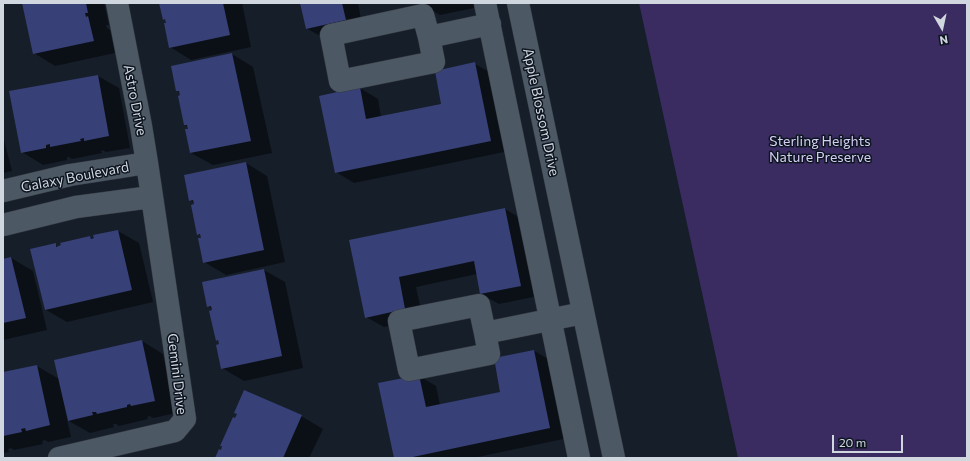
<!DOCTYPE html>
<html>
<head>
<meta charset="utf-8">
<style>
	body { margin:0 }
	#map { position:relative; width:970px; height:461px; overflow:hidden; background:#161e2a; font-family:Commissioner,sans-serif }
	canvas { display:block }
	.frame { position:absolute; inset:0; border:4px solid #d1d7df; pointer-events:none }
	.north { position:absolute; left:922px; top:8px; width:40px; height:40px; -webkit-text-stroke:3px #0d1520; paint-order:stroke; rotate:171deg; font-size:11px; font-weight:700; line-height:16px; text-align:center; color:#d1d7df }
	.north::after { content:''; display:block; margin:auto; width:14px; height:18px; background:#d1d7df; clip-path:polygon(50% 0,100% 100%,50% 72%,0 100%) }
	.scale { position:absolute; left:832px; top:435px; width:71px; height:18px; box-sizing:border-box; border:2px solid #d1d7df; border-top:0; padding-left:5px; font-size:12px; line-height:14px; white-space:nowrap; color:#d1d7df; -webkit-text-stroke:3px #0d1520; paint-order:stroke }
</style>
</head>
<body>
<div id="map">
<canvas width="970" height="461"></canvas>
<div class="frame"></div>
<div class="north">N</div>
<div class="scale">20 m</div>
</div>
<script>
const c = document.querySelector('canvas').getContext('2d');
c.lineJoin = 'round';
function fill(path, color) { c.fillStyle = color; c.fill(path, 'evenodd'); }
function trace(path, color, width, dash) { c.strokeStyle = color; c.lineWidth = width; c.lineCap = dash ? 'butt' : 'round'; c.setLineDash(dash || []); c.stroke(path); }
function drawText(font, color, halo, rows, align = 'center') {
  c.font = font + ' Commissioner,sans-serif'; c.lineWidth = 3; c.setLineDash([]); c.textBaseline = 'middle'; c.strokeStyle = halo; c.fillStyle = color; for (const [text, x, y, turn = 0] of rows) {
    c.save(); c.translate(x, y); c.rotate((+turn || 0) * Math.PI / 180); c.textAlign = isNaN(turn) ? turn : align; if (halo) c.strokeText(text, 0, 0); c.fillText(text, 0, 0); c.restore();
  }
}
fill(new Path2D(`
	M639,3H967V458H738Z`), '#3a2b61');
fill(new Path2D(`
	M23,3H104L109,25H106L107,28L110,30L115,53L55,66L34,53Z
	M160,3H242L251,47L191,60L170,47L167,23V21L164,19Z
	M301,3H358L363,30L324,38L306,28Z
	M421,3H478L479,7L440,15L422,5Z
	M232,54L253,67L272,153L213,165L191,153L189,129L188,127L185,125L181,95V93L177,91Z
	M475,64L493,74L509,151L354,183L336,172L360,88L378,99L381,117L443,105Z
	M98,76L119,88L130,148L106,152L103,150L101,151L102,153L72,159L69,157H67V160L43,165L22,152Z
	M3,136L12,171L3,173Z
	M246,163L267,176L285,262L226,275L204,262L201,236L198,234L194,203L190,200Z
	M505,209L522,219L538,296L499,304L481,294L477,274L416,287L423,319L384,327L366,317L350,241Z
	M118,231L139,243L153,302L67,322L46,310L55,245L59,247L90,237L93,239Z
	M11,258L33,271L47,330L3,340V260Z
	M264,270L285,282L303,368L244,381L222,368L219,342L216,340L212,309L208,306Z
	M142,341L163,354L176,413L153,418L150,416L147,417L148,419L119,426L116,424H113L114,427L90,433L67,420L71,437L48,442L45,440L42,441L43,444L14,450L11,448L8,449L9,452L3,453V373L37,366L59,379Z
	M534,351L552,361L568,438L473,458H395L419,376L436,386L440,405L502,392Z
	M301,416L323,429L309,458H216L221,451Z`), '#0007');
fill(new Path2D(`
	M22,3H86L88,13H85L86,17L88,16L94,41L33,54Z
	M159,3H223L230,35L169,48L164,23H166L165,19L163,20Z
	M300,3H342L346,20L306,29Z
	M232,53L251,141L190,153L185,129H188L187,125H184L178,96L180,95L179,91H176L171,66Z
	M475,62L491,141L335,173L319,96L360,87L366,119L441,104L435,71Z
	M98,75L109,136L84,141V138L80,139L81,141L50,147V144L46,145V148L21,153L9,91Z
	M246,162L264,250L203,263L198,238H201L200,234L197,235L191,205L194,204L193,200L189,201L184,175Z
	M505,208L521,286L480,294L474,261L399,277L405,309L365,318L349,240Z
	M118,230L132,290L45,310L30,249L56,243V247L61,245L60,243L90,236L91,239L94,238L93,235Z
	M11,257L26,318L3,323V259Z
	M264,269L282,356L221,369L216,345L219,344L218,340L216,341L209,311L212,310L211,306L207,307L202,282Z
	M142,340L155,401L131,406L130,404L127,405V407L97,414L96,412H92L93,415L68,421L54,360Z
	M534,350L550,428L408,458H394L378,383L419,375L426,407L500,392L494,358Z
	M37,365L50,425L26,431L25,428L21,429L22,432L3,436V372Z
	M244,390L302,415L283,458H215L219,449L221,450L222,446H220L233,417L235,418L237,414L234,413Z`), '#374077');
const minor = new Path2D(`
	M485,3L579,458
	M518,3L614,458
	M429,37L434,62L340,81L331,35L423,15L429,37L490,24
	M3,191L70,175L147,163
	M3,225L76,207L151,197
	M485,333L489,354L409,370L399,321L479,305L485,333L583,313
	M59,458L175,431L185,419L147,163L141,126L117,3`);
trace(minor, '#343a43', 23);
trace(minor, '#4d5865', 22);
drawText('14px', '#d1d7df', '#0d1520', [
	["Astro Drive",135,100,79],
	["Apple Blossom Drive",541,112,78],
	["Galaxy Boulevard",75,177,-11],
	["Gemini Drive",177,374,83]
]);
drawText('14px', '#d5cff3', '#0d1520', [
	["Sterling Heights",820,141],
	["Nature Preserve",820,157]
]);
</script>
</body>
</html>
